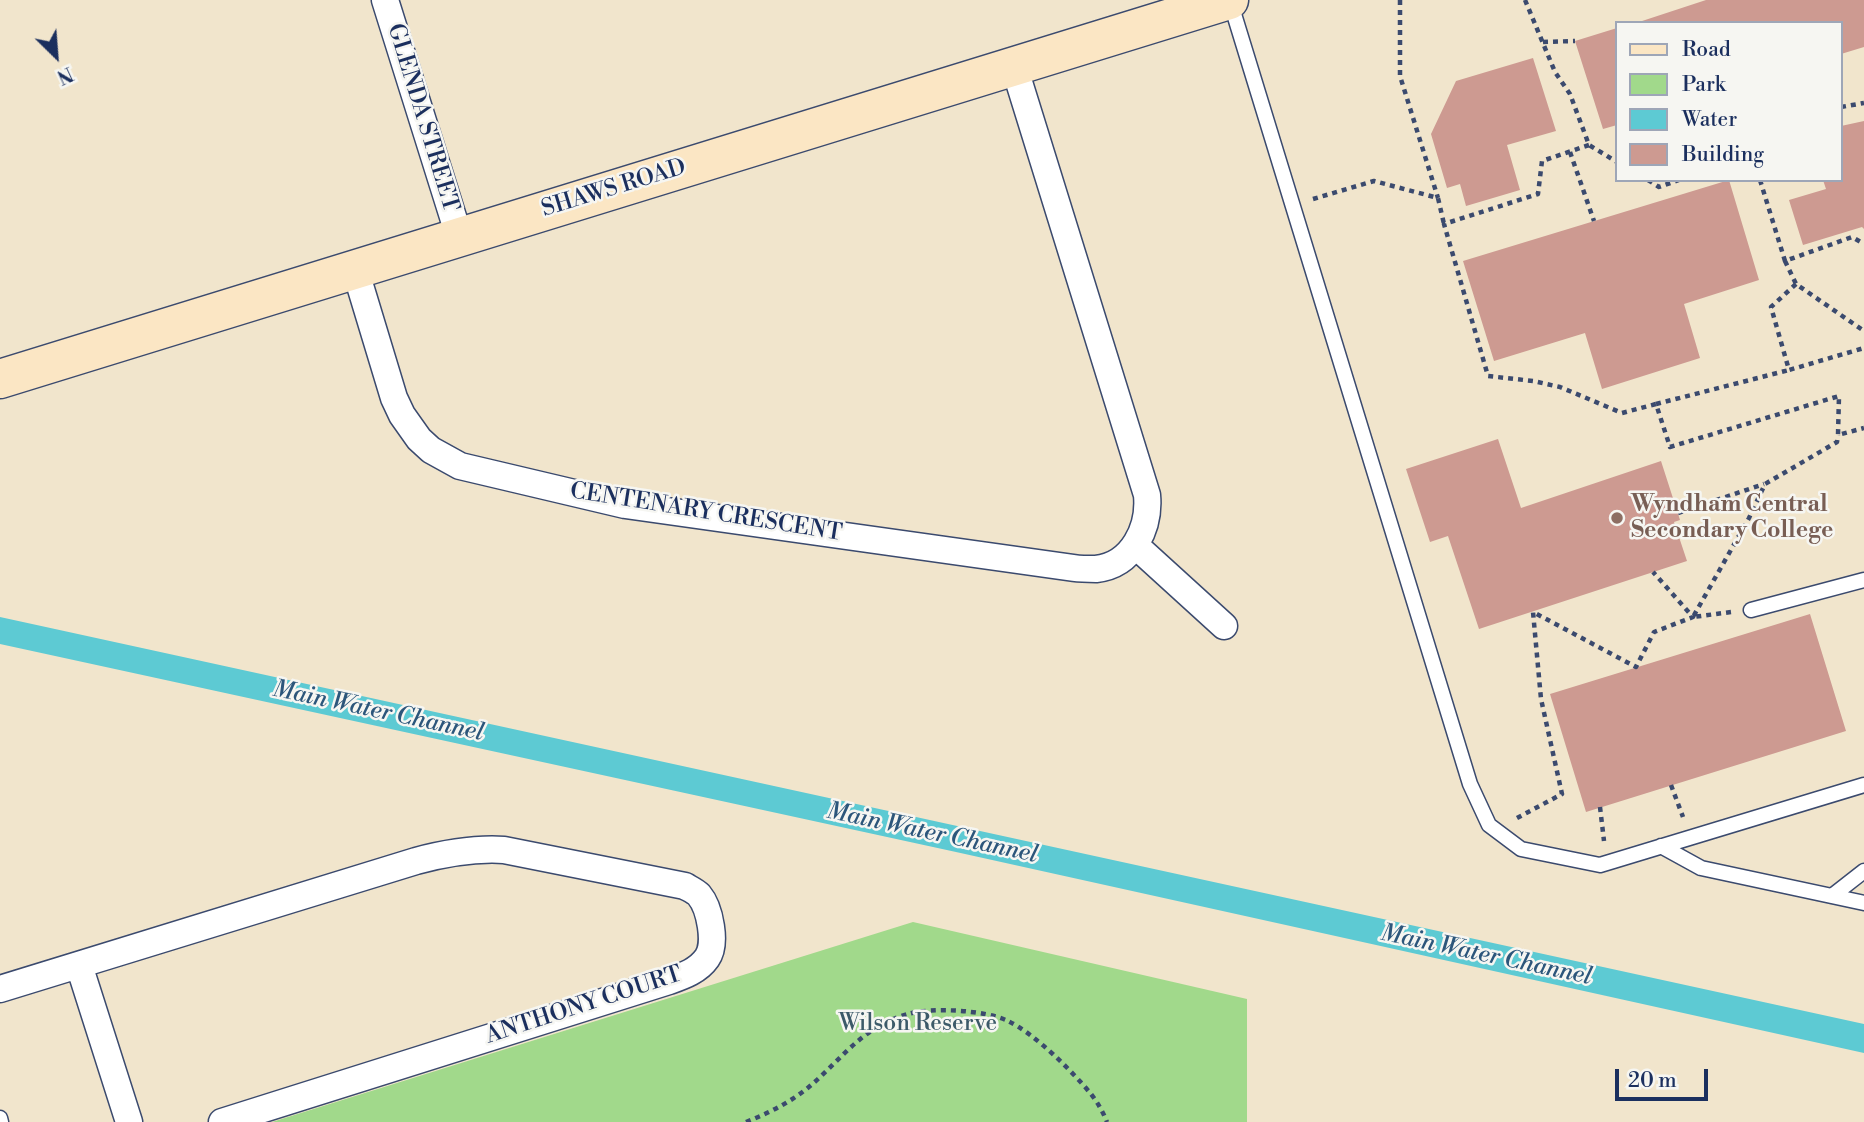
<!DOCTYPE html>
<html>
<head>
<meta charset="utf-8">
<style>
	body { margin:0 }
	#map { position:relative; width:1864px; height:1122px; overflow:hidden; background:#f1e5cc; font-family:"Libre Bodoni",serif }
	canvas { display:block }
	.legend { position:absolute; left:1615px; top:21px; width:228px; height:161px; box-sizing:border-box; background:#f6f6f2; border:2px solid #9ea6b7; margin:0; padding:9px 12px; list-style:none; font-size:21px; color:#1b2f5e }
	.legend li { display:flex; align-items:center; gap:14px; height:35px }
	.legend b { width:35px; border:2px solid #9ea6b7 }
	.north { position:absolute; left:21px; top:21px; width:70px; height:70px; -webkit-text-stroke:5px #f6f6f2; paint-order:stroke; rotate:155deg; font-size:19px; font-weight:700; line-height:28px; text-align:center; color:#1b2f5e }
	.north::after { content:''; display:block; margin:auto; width:24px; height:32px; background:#1b2f5e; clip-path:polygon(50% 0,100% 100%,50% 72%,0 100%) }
	.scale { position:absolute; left:1615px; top:1069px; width:93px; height:32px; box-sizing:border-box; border:4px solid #1b2f5e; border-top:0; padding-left:9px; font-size:21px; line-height:24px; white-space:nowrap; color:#1b2f5e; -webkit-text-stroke:5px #f6f6f2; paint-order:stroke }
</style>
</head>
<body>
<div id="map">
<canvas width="1864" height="1122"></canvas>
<ul class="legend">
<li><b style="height:9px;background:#fbe6c4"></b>Road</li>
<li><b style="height:19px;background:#a1d98b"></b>Park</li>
<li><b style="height:19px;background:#5dcad3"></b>Water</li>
<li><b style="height:19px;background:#cd9a91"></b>Building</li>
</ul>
<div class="north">N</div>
<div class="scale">20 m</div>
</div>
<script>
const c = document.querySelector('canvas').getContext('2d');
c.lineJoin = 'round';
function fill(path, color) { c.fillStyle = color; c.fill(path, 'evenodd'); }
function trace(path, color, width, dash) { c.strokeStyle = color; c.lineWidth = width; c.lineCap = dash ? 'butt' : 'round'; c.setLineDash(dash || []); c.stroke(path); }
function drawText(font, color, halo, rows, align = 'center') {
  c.font = font + ' "Libre Bodoni",serif'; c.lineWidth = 5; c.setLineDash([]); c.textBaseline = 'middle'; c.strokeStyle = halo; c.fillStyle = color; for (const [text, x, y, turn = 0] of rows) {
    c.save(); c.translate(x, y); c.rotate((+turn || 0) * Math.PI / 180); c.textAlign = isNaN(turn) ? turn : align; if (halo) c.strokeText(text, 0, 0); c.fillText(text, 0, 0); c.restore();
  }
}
fill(new Path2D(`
	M913,922L1247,999V1122H272Z`), '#a1d98b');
fill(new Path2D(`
	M0,617L1864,1024V1053L956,852L0,644Z`), '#5dcad3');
fill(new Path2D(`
	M1706,0H1864V47L1841,54V23H1636Z
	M1617,28V125L1603,129L1575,41Z
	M1533,58L1556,131L1507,145L1520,190L1466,206L1460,184L1447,188L1431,134L1456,81Z
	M1864,121V229L1862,227L1803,245L1789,200L1826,189L1823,180H1841V126Z
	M1729,180L1759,280L1684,304L1700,358L1602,389L1585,333L1494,361L1463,261Z
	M1498,439L1521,508L1661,461L1680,520L1674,522L1687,561L1479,629L1448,536L1430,542L1406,469Z
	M1810,614L1846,731L1586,812L1550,694Z`), '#cd9a91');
const lane = new Path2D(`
	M1230,1L1470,784L1489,825L1521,849L1600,865L1864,785
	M1751,610L1864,580
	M1661,846L1701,868L1864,903
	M1832,896L1864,871
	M0,1118L1,1122`);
const street = new Path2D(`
	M385,0L459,236
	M355,269L394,398L402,415L419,439L431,450L460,466L625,505L1074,568C1081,569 1089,569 1096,569C1133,565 1150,527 1147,495L1014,66
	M1135,545L1224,626
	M79,965L129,1122
	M0,989L416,861C446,853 474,848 504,850L685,886C690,889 695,891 699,895C710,908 717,944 707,958C698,971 683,976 669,981L222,1122`);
const secondary = new Path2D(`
	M0,379L1229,0`);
trace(lane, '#3b4a6e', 17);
trace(street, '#3b4a6e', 29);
trace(secondary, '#3b4a6e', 41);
trace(new Path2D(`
	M1400,0V76L1438,198
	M1525,0L1555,72L1570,94L1589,145L1617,162
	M1543,42L1575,41
	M1841,107L1864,103
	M1589,145L1542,161L1538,194L1444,224L1488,376L1533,381L1560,387L1622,413L1656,404L1670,447L1839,396L1838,435L1864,428
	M1570,152L1594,221
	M1648,180L1659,187L1679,180
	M1760,180L1785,261L1852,237L1864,244
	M1313,199L1374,181L1438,198L1444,224
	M1785,261L1796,284L1864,331
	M1796,284L1771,307L1789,370L1864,348
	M1656,404L1789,370
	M1678,513L1764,484
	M1731,612L1693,617L1749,518L1765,484L1837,442L1838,435
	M1671,785L1683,817
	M1600,807L1604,841
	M1517,818L1562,794L1541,699L1533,612L1636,667L1654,632L1693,617L1653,572
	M746,1122C769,1113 791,1102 810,1086C834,1066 855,1038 883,1024C891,1020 900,1016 908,1014C932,1007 985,1010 1008,1021C1035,1034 1072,1071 1091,1094C1098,1103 1103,1112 1107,1122`), '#3b4a6e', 4.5, [5, 5]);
trace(lane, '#fff', 14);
trace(street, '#fff', 26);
trace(secondary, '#fbe6c4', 38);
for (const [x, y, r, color] of [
	[1617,518,7,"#8d6e63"]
]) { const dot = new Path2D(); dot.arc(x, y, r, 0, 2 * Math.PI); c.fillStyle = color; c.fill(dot); trace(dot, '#f6f6f2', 2.5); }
drawText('23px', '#1b2f5e', '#f6f6f2', [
	["GLENDA STREET",422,118,73],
	["SHAWS ROAD",614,189,-17],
	["CENTENARY CRESCENT",706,513,9],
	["ANTHONY COURT",584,1006,-18]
]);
drawText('bold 23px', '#785e54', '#f6f6f2', [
	["Wyndham Central",1631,505],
	["Secondary College",1631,531]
], 'left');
drawText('23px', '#3c5a69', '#f6f6f2', [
	["Wilson Reserve",918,1024]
]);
drawText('italic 24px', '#2c567b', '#f6f6f2', [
	["Main Water Channel",378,712,12],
	["Main Water Channel",932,834,12],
	["Main Water Channel",1486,956,12]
]);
</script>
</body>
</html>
